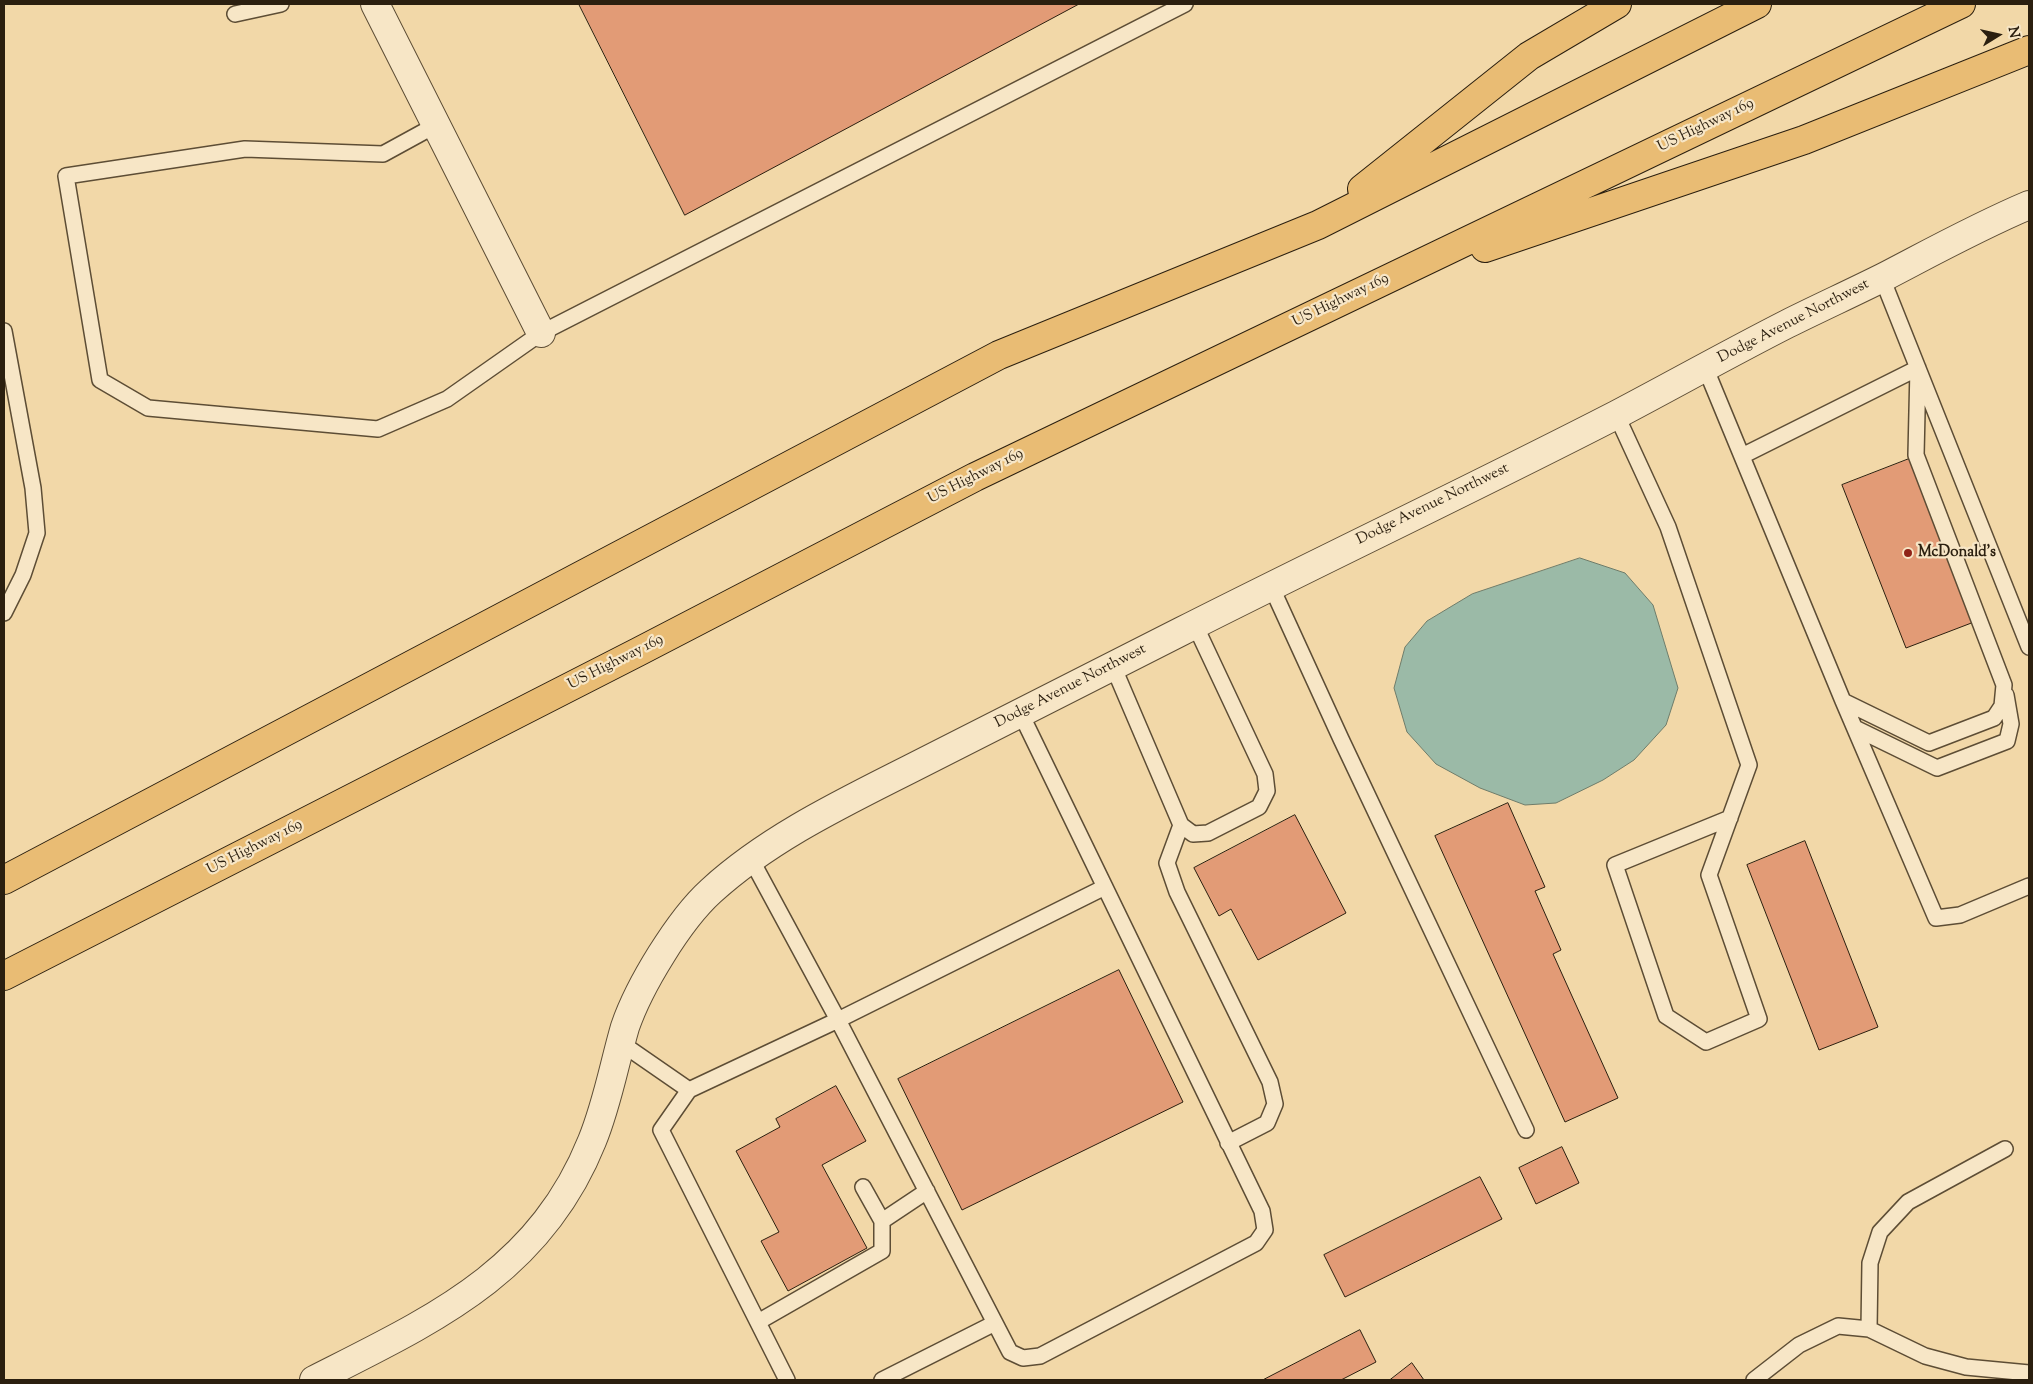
<!DOCTYPE html>
<html>
<head>
<meta charset="utf-8">
<style>
	body { margin:0 }
	#map { position:relative; width:2033px; height:1384px; overflow:hidden; background:#f2d8a8; font-family:"Sorts Mill Goudy",serif }
	canvas { display:block }
	.frame { position:absolute; inset:0; border:5px solid #2b1f0f; pointer-events:none }
	.north { position:absolute; left:1973px; top:10px; width:50px; height:50px; -webkit-text-stroke:4px #f7e6c6; paint-order:stroke; rotate:80deg; font-size:14px; font-weight:700; line-height:20px; text-align:center; color:#2b1f0f }
	.north::after { content:''; display:block; margin:auto; width:18px; height:22px; background:#2b1f0f; clip-path:polygon(50% 0,100% 100%,50% 72%,0 100%) }
</style>
</head>
<body>
<div id="map">
<canvas width="2033" height="1384"></canvas>
<div class="frame"></div>
<div class="north">N</div>
</div>
<script>
const c = document.querySelector('canvas').getContext('2d');
c.lineJoin = 'round';
function fill(path, color) { c.fillStyle = color; c.fill(path, 'evenodd'); }
function trace(path, color, width, dash) { c.strokeStyle = color; c.lineWidth = width; c.lineCap = dash ? 'butt' : 'round'; c.setLineDash(dash || []); c.stroke(path); }
function drawText(font, color, halo, rows, align = 'center') {
  c.font = font + ' "Sorts Mill Goudy",serif'; c.lineWidth = 4.5; c.setLineDash([]); c.textBaseline = 'middle'; c.strokeStyle = halo; c.fillStyle = color; for (const [text, x, y, turn = 0] of rows) {
    c.save(); c.translate(x, y); c.rotate((+turn || 0) * Math.PI / 180); c.textAlign = isNaN(turn) ? turn : align; if (halo) c.strokeText(text, 0, 0); c.fillText(text, 0, 0); c.restore();
  }
}
const water = new Path2D(`
	M1580,558L1625,573L1653,605L1678,688L1666,725L1634,760L1603,780L1556,803L1525,805L1480,788L1436,764L1407,732L1394,688L1405,647L1427,621L1472,594Z`);
fill(water, '#9bbaa7');
trace(water, '#6e7c6a', 1);
const building = new Path2D(`
	M579,4H1079L685,215Z
	M1909,459L1974,622L1906,648L1842,485Z
	M1508,803L1545,887L1535,891L1561,950L1553,954L1618,1098L1565,1122L1435,836Z
	M1295,815L1346,913L1258,960L1231,909L1219,916L1194,868Z
	M1805,841L1878,1027L1819,1050L1747,865Z
	M1119,970L1183,1102L962,1210L898,1079Z
	M836,1086L866,1141L822,1165L867,1248L788,1291L761,1241L779,1232L736,1151L780,1127L776,1119Z
	M1562,1147L1579,1183L1536,1204L1519,1168Z
	M1480,1177L1502,1219L1345,1297L1324,1255Z
	M1360,1330L1376,1362L1341,1380H1263Z
	M1412,1363L1424,1380H1390Z`);
fill(building, '#e29b76');
trace(building, '#2b1f0f', 1);
const service = new Path2D(`
	M235,14L281,4
	M436,125L383,154L245,149L66,176L100,380L148,408L378,429L447,399L541,333L1185,4
	M1882,278L2029,647
	M4,331L33,488L37,533L23,575L4,613
	M1705,367L1843,701L1936,918L1960,915L2029,886
	M1616,414L1668,527L1749,765L1709,875L1759,1019L1706,1042L1666,1016L1615,865L1730,818
	M1742,456L1918,368L1916,455L2004,685L2002,706L1994,718L1929,743L1843,701
	M1271,586L1341,739L1526,1130
	M1113,666L1181,825L1193,834L1208,833L1259,807L1267,791L1265,774L1195,625
	M1855,728L1937,768L2007,741L2011,724L2006,695
	M1181,825L1167,863L1177,892L1270,1082L1275,1104L1267,1123L1228,1143
	M751,859L838,1020L1010,1352L1023,1358L1040,1356L1256,1243L1265,1230L1262,1211L1020,712
	M621,1043L689,1090L838,1020L1105,887
	M689,1090L661,1130L787,1380
	M882,1221L927,1191
	M758,1322L882,1251V1221L863,1187
	M1869,1329L1870,1263L1880,1232L1908,1202L2005,1149
	M882,1380L995,1323
	M1754,1380L1799,1345L1838,1326L1869,1329L1925,1356L1966,1367L2029,1373`);
const minor = new Path2D(`
	M375,4L541,333`);
const tertiary = new Path2D(`
	M314,1380C432,1320 539,1273 592,1141C607,1105 614,1065 625,1027C639,986 679,920 711,891C769,838 843,803 912,768C1002,722 1092,677 1182,631C1326,558 1472,489 1616,415C1673,385 1730,353 1787,324C1819,308 1852,293 1884,277C1932,252 1979,226 2029,205`);
const motorway = new Path2D(`
	M1362,189L1529,56L1617,4
	M1485,248L1804,140L2029,50
	M4,880L999,355L1318,225L1757,4
	M4,976L638,652L975,477L1961,4`);
trace(service, '#5d4d35', 18);
trace(minor, '#5d4d35', 30);
trace(tertiary, '#5d4d35', 30);
trace(motorway, '#2b1f0f', 30);
trace(service, '#f7e6c6', 15);
trace(minor, '#f7e6c6', 28);
trace(tertiary, '#f7e6c6', 28);
trace(motorway, '#e9bc74', 28);
for (const [x, y, r, color] of [
	[1908,553,5,"#8f2418"]
]) { const dot = new Path2D(); dot.arc(x, y, r, 0, 2 * Math.PI); c.fillStyle = color; c.fill(dot); trace(dot, '#f7e6c6', 2); }
drawText('15px', '#2b1f0f', '#f7e6c6', [
	["US Highway 169",1706,126,-26],
	["US Highway 169",1341,301,-26],
	["Dodge Avenue Northwest",1794,322,-27],
	["US Highway 169",976,477,-27],
	["Dodge Avenue Northwest",1433,505,-26],
	["US Highway 169",616,663,-27],
	["Dodge Avenue Northwest",1071,687,-27],
	["US Highway 169",255,848,-27]
]);
drawText('bold 15px', '#2b1f0f', '#f7e6c6', [
	["McDonald's",1918,553]
], 'left');
</script>
</body>
</html>
